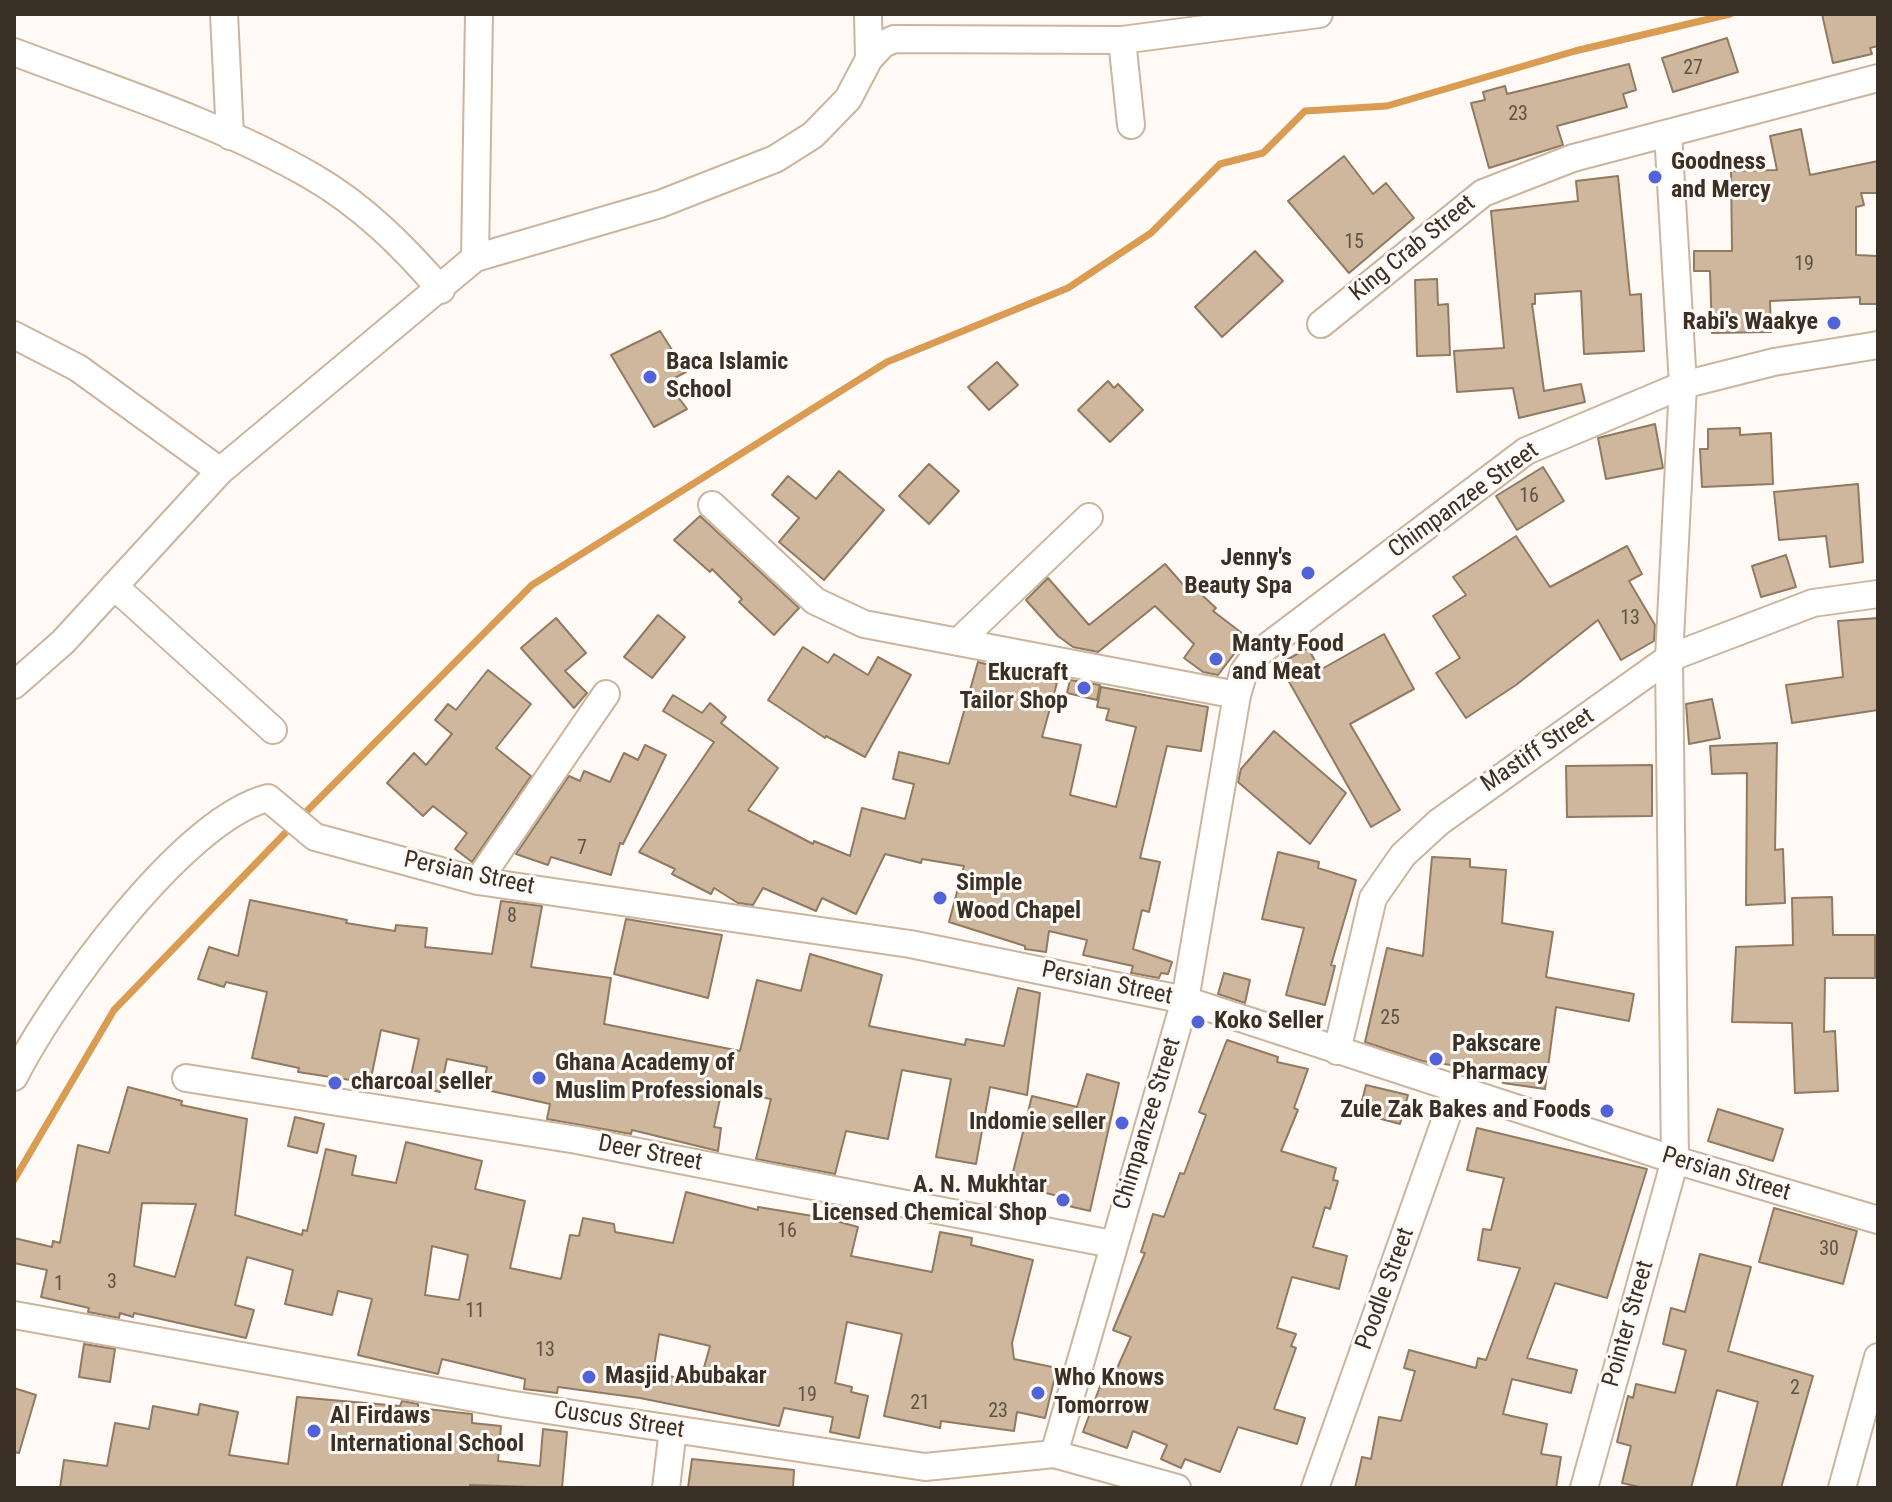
<!DOCTYPE html>
<html>
<head>
<meta charset="utf-8">
<style>
	body { margin:0 }
	#map { position:relative; width:1892px; height:1502px; overflow:hidden; background:#fffaf5; font-family:"Roboto Condensed",sans-serif }
	canvas { display:block }
	.frame { position:absolute; inset:0; border:16px solid #3a3026; pointer-events:none }
</style>
</head>
<body>
<div id="map">
<canvas width="1892" height="1502"></canvas>
<div class="frame"></div>
</div>
<script>
const c = document.querySelector('canvas').getContext('2d');
c.lineJoin = 'round';
function trace(path, color, width, dash) { c.strokeStyle = color; c.lineWidth = width; c.lineCap = dash ? 'butt' : 'round'; c.setLineDash(dash || []); c.stroke(path); }
function fill(path, color) { c.fillStyle = color; c.fill(path, 'evenodd'); }
function drawText(font, color, halo, rows, align = 'center') {
  c.font = font + ' "Roboto Condensed",sans-serif'; c.lineWidth = 6; c.setLineDash([]); c.textBaseline = 'middle'; c.strokeStyle = halo; c.fillStyle = color; for (const [text, x, y, turn = 0] of rows) {
    c.save(); c.translate(x, y); c.rotate((+turn || 0) * Math.PI / 180); c.textAlign = isNaN(turn) ? turn : align; if (halo) c.strokeText(text, 0, 0); c.fillText(text, 0, 0); c.restore();
  }
}
trace(new Path2D(`
	M300,818L532,585L887,362L1068,288L1151,233L1220,164L1263,153L1305,111L1387,106L1575,51L1730,14
	M14,1180L114,1010L292,826`), '#da9b52', 7);
const building = new Path2D(`
	M1822,14H1878V46L1870,48L1872,54L1833,63Z
	M1727,38L1738,72L1673,92L1662,58Z
	M1629,64L1636,90L1623,94L1627,107L1557,126L1563,145L1489,168L1471,103L1485,100L1483,92L1505,86L1507,94Z
	M1801,129L1810,175L1878,161V193H1861L1864,205L1856,207V255L1878,256V304H1860V297L1770,301L1771,332L1712,333L1710,271H1694V251H1732L1731,171L1777,170L1770,136Z
	M1344,156L1373,194L1386,183L1414,218L1349,273L1288,201Z
	M1618,176L1630,295L1641,294L1644,351L1584,354L1581,291L1535,294V304H1532L1544,391L1581,384L1585,402L1519,418L1513,388L1457,392L1454,351L1504,348L1491,211L1578,201L1576,181Z
	M1255,251L1283,281L1222,337L1195,307Z
	M1437,279L1438,305L1448,304L1450,355L1417,356L1415,280Z
	M660,331L686,372L667,382L687,409L654,427L611,355Z
	M997,362L1018,385L989,410L968,387Z
	M1108,381L1114,388L1118,384L1143,410L1110,442L1078,410Z
	M1655,424L1663,468L1606,479L1598,438Z
	M1740,428V435L1771,433L1773,484L1702,487L1700,449H1708V429Z
	M929,464L959,491L929,524L899,496Z
	M1543,467L1564,501L1517,530L1496,496Z
	M839,471L884,510L824,580L779,542L799,518L772,495L788,476L816,499Z
	M1858,484L1863,562L1830,567L1826,536L1779,540L1774,492Z
	M700,516L799,608L774,635L739,602L742,599L712,569L710,572L674,540Z
	M1516,536L1550,587L1627,546L1642,574L1629,581L1655,625L1654,641L1621,660L1598,620L1516,685L1466,718L1436,673L1460,658L1433,616L1466,595L1453,577Z
	M1786,555L1796,587L1761,597L1752,566Z
	M1165,564L1186,588L1190,584L1216,608L1213,611L1247,637L1218,675L1203,672L1184,658L1194,644L1155,606L1098,652L1073,647L1058,636L1026,600L1048,578L1089,625Z
	M658,615L685,637L652,678L624,657Z
	M556,618L586,653L565,671L587,693L574,708L521,648Z
	M1878,618V710L1792,723L1786,685L1843,677L1838,621Z
	M1384,634L1414,689L1350,724L1400,810L1371,827L1279,664L1308,648L1320,670Z
	M803,647L828,663L834,654L868,675L878,657L911,675L865,757L826,736L825,738L768,700Z
	M978,662L1057,683L1042,737L1081,745L1070,795L1116,807L1136,727L1106,720L1109,709L1097,707L1101,687L1208,707L1201,751L1167,746L1140,858L1160,862L1149,912L1142,910L1133,949L1172,962L1168,974L1161,973L1159,978L1131,973L1133,966L1083,955L1087,940L1049,931L1046,952L1025,949V946L949,922L964,866L922,859L921,863L885,854L856,914L822,898L816,911L763,888L753,905L738,903L714,888L711,894L672,874L675,869L639,852L714,742L663,711L673,695L702,713L710,703L726,717L721,723L778,768L748,810L813,844L814,841L850,856L862,808L905,819L914,784L893,779L899,752L949,764Z
	M488,670L531,704L496,748L531,776L472,862L455,849L467,833L433,806L423,816L387,783L414,753L426,765L452,734L435,720L448,704L456,710Z
	M1070,680L1100,685L1097,700L1067,693Z
	M1712,699L1720,738L1689,744L1686,704Z
	M1274,731L1346,793L1310,844L1238,782L1241,769Z
	M1777,743L1775,850L1783,849L1785,903L1746,905L1747,773L1712,774L1710,746Z
	M645,745L666,755L623,844L620,843L611,875L551,857L548,865L516,854L569,776L580,781L584,771L610,782L624,753L638,760Z
	M1652,765V816L1567,817L1566,766Z
	M1278,852L1319,862L1318,868L1356,880L1331,965L1335,966L1325,1005L1286,995L1304,928L1262,919Z
	M1432,857L1470,859V867L1506,870L1502,923L1553,932L1546,977L1634,994L1629,1021L1556,1007L1545,1089L1503,1083L1504,1075L1466,1073V1067L1422,1061L1365,1042L1387,948L1423,956Z
	M1832,897L1833,935H1875V978H1825L1824,1032L1835,1031L1838,1091L1795,1093L1792,1023L1732,1022L1736,947L1793,945L1792,898Z
	M250,900L347,920L346,923L395,931L396,925L427,928L425,947L492,954L501,901L542,906L531,967L611,978L604,1024L740,1051L757,980L801,991L810,954L882,975L869,1026L965,1045L966,1039L1004,1046L1018,988L1040,993L1027,1095L990,1087L976,1164L936,1157L951,1079L902,1070L888,1139L846,1131L835,1174L756,1159L771,1099L722,1089L714,1127L721,1128L718,1151L632,1130L631,1134L547,1119L550,1104L482,1089L487,1067L447,1059L440,1092L409,1085L419,1039L381,1030L370,1083L298,1072L299,1068L252,1058L267,992L226,982L224,987L198,979L209,947L238,956Z
	M626,919L722,935L708,998L614,974Z
	M1224,973L1250,980L1245,1003L1218,994Z
	M1227,1040L1278,1057L1277,1062L1308,1069L1294,1108L1298,1110L1281,1151L1336,1168L1333,1180L1338,1181L1330,1209L1325,1207L1313,1247L1347,1256L1339,1289L1292,1277L1277,1328L1296,1334L1291,1346L1296,1348L1274,1409L1305,1418L1297,1444L1238,1427L1220,1472L1185,1459L1181,1468L1161,1459L1167,1445L1133,1431L1127,1448L1083,1432L1102,1381L1110,1384L1131,1337L1113,1330L1145,1253L1141,1252L1153,1214L1164,1217L1180,1173L1184,1174L1206,1115L1199,1112Z
	M1087,1074L1119,1083L1090,1211L1056,1203L1058,1196L1010,1184L1032,1096L1077,1107Z
	M1366,1085L1408,1095L1400,1124L1359,1113Z
	M128,1087L182,1101L181,1105L247,1119L235,1215L302,1235L303,1230L307,1231L326,1149L356,1156L352,1175L396,1183L406,1142L482,1161L475,1189L525,1201L510,1268L561,1279L570,1235L579,1236L583,1218L614,1224L615,1232L673,1243L686,1192L758,1210V1207L825,1218L858,1227L851,1256L932,1272L940,1232L972,1238L971,1245L1033,1260L1012,1343L1014,1359L1057,1368L1045,1418L1017,1412L1014,1431L941,1421L940,1428L884,1416L902,1334L847,1322L835,1383L852,1387L851,1392L868,1396L859,1438L830,1432L833,1417L784,1408L779,1426L640,1398L558,1387L557,1393L524,1389L525,1379L442,1359L438,1374L358,1355L372,1299L338,1291L332,1315L285,1304L293,1270L247,1257L235,1305L254,1310L246,1338L134,1313L133,1317L120,1313L119,1318L88,1312L89,1308L41,1297L47,1270L14,1263V1238L52,1247L53,1241L60,1243L78,1145L109,1153ZM142,1203L196,1204L175,1277L134,1266ZM432,1246L468,1255L459,1300L425,1295ZM659,1334L710,1346L700,1382L653,1373Z
	M1718,1109L1783,1129L1773,1161L1708,1141Z
	M295,1117L324,1124L317,1153L288,1146Z
	M1477,1128L1647,1169L1607,1298L1555,1283L1527,1358L1577,1370L1571,1393L1512,1379L1503,1414L1547,1424L1541,1454L1561,1457L1556,1488H1355L1362,1457L1371,1459L1379,1417L1401,1421L1415,1371L1404,1368L1409,1350L1476,1368L1478,1358L1486,1360L1520,1268L1478,1260L1483,1229L1491,1230L1504,1178L1467,1170Z
	M1774,1208L1857,1231L1843,1284L1759,1262Z
	M1700,1254L1751,1267L1728,1351L1813,1376L1781,1488H1736L1758,1402L1717,1390L1691,1488H1644L1622,1483L1631,1446L1617,1442L1628,1396L1633,1398L1636,1384L1675,1393L1686,1350L1663,1344L1671,1308L1685,1312Z
	M84,1344L115,1349L110,1382L79,1377Z
	M14,1388L36,1395L19,1453L14,1452Z
	M297,1397L400,1406L402,1401L418,1404V1408L472,1414V1423L501,1426L498,1461L540,1466L543,1429L567,1432L562,1488L470,1485V1488H60L64,1460L107,1466L115,1423L149,1429L153,1406L198,1415L200,1404L238,1412L229,1455L288,1464Z
	M692,1459L794,1470L793,1488H688Z`);
fill(building, '#cfb79e');
trace(building, '#907a62', 2);
const minor = new Path2D(`
	M224,14L230,136
	M868,14L869,59
	M1122,40L1131,125
	M14,52C114,90 220,123 313,177C363,206 404,247 441,290
	M475,258L479,14
	M1321,324L1483,193L1573,158L1878,78
	M14,335L78,368L220,471
	M712,505L815,601L864,624L1237,695
	M114,586L273,730
	M958,642L1089,517
	M14,685L63,642L220,471L475,258L660,204L775,159L813,135L848,99L869,59L883,44L894,39L1122,40L1319,14
	M478,881L606,694
	M1337,1051L1373,898L1403,855L1439,822L1669,658L1813,603L1878,594
	M14,1077C54,998 182,820 268,798L315,837L478,881L910,944L1185,1000L1675,1160L1878,1220
	M186,1078L577,1140L1112,1244
	M14,1315L508,1404L673,1429L925,1467L1054,1454L1177,1488
	M1054,1454L1185,1000L1237,695L1244,671L1256,655L1526,451L1683,385L1774,362L1878,345
	M666,1488L673,1429
	M1315,1488L1456,1090
	M1584,1488L1675,1160L1669,658L1683,385L1668,133
	M1842,1488L1878,1357`);
trace(minor, '#cdb49c', 30);
trace(minor, '#fff', 26);
for (const [x, y, r, color] of [
	[1655,177,8,"#5263d9"],
	[1834,323,8,"#5263d9"],
	[650,377,8,"#5263d9"],
	[1308,573,8,"#5263d9"],
	[1216,659,8,"#5263d9"],
	[1084,688,8,"#5263d9"],
	[940,898,8,"#5263d9"],
	[1198,1022,8,"#5263d9"],
	[1436,1059,8,"#5263d9"],
	[539,1078,8,"#5263d9"],
	[335,1083,8,"#5263d9"],
	[1607,1111,8,"#5263d9"],
	[1122,1123,8,"#5263d9"],
	[1063,1200,8,"#5263d9"],
	[589,1377,8,"#5263d9"],
	[1038,1393,8,"#5263d9"],
	[314,1431,8,"#5263d9"]
]) { const dot = new Path2D(); dot.arc(x, y, r, 0, 2 * Math.PI); c.fillStyle = color; c.fill(dot); trace(dot, '#fffaf5', 3); }
drawText('20px', '#5f5244', null, [
	["27",1693,69],
	["23",1518,115],
	["15",1354,243],
	["19",1804,265],
	["16",1529,497],
	["13",1630,619],
	["7",582,849],
	["8",512,917],
	["25",1390,1019],
	["16",787,1232],
	["30",1829,1250],
	["3",112,1283],
	["1",59,1285],
	["11",475,1312],
	["13",545,1351],
	["2",1795,1389],
	["19",807,1396],
	["21",920,1404],
	["23",998,1412]
]);
drawText('bold 24px', '#3a3026', '#fffaf5', [
	["Goodness",1671,163],
	["and Mercy",1671,191],
	["Rabi's Waakye",1818,323,"right"],
	["Baca Islamic",666,363],
	["School",666,391],
	["Jenny's",1292,559,"right"],
	["Beauty Spa",1292,587,"right"],
	["Manty Food",1232,645],
	["and Meat",1232,673],
	["Ekucraft",1068,674,"right"],
	["Tailor Shop",1068,702,"right"],
	["Simple",956,884],
	["Wood Chapel",956,912],
	["Koko Seller",1214,1022],
	["Pakscare",1452,1045],
	["Pharmacy",1452,1073],
	["Ghana Academy of",555,1064],
	["Muslim Professionals",555,1092],
	["charcoal seller",351,1083],
	["Zule Zak Bakes and Foods",1591,1111,"right"],
	["Indomie seller",1106,1123,"right"],
	["A. N. Mukhtar",1047,1186,"right"],
	["Licensed Chemical Shop",1047,1214,"right"],
	["Masjid Abubakar",605,1377],
	["Who Knows",1054,1379],
	["Tomorrow",1054,1407],
	["Al Firdaws",330,1417],
	["International School",330,1445]
], 'left');
drawText('24px', '#3a3026', '#fffaf5', [
	["King Crab Street",1413,249,-39],
	["Chimpanzee Street",1464,501,-36],
	["Mastiff Street",1538,751,-34],
	["Persian Street",469,874,12],
	["Persian Street",1107,984,12],
	["Chimpanzee Street",1148,1124,-73],
	["Deer Street",650,1154,11],
	["Persian Street",1726,1175,17],
	["Poodle Street",1386,1289,-70],
	["Pointer Street",1629,1324,-74],
	["Cuscus Street",619,1421,9]
]);
</script>
</body>
</html>
